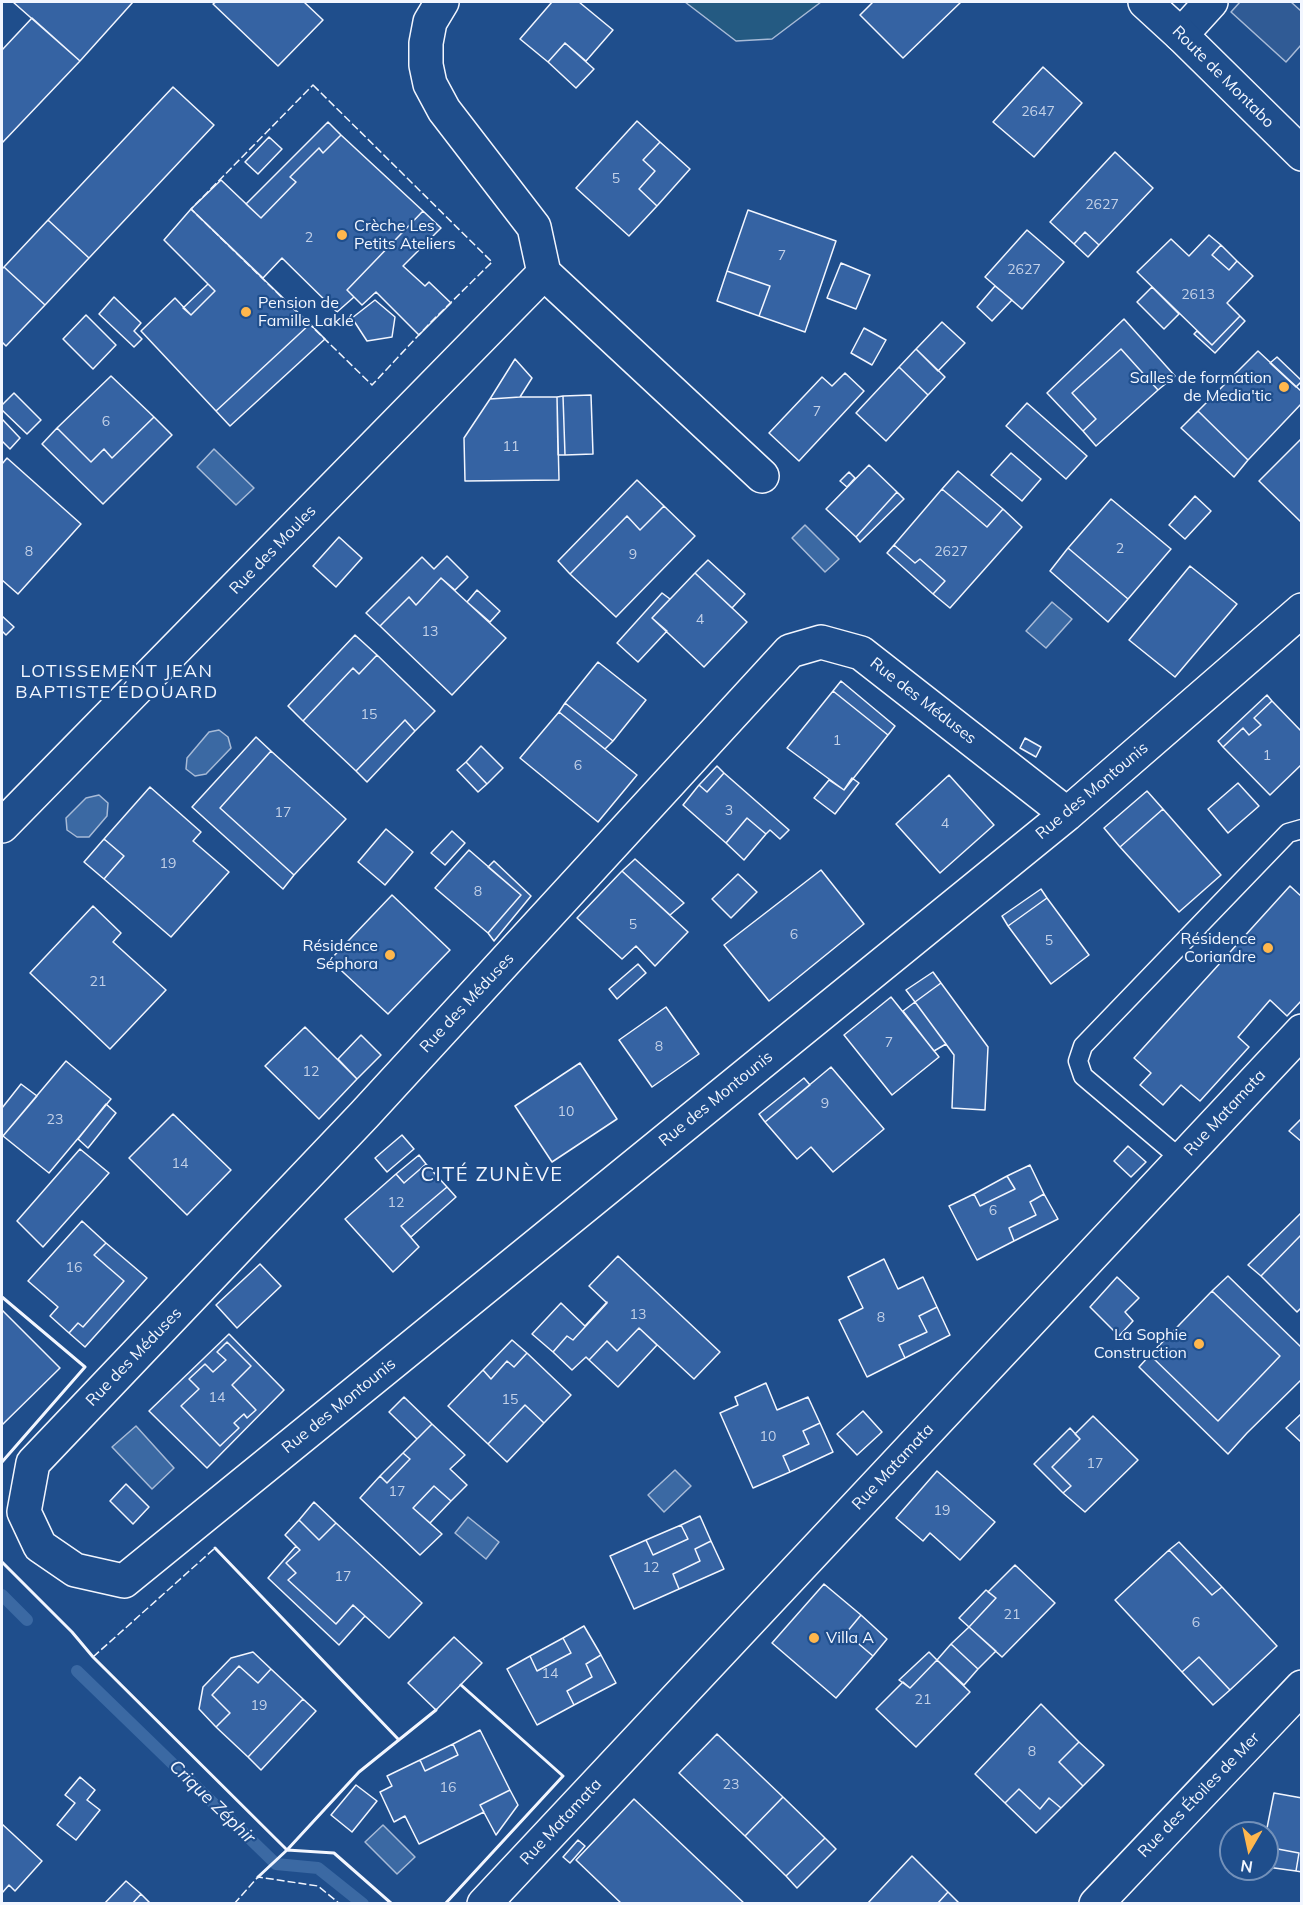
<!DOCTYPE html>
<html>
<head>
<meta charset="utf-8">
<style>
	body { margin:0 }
	#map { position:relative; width:1303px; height:1905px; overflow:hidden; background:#1f4e8c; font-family:Mulish,sans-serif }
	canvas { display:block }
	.frame { position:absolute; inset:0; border:3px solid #f2f6ff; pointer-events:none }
	.north { position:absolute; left:1219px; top:1821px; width:60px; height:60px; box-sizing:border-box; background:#1f4e8c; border:2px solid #7391ba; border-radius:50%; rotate:189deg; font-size:16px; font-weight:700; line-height:24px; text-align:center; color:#f2f6ff }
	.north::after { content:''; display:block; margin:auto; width:21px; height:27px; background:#ffb74d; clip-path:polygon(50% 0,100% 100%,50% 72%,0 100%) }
</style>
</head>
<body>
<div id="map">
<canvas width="1303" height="1905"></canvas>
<div class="frame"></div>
<div class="north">N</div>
</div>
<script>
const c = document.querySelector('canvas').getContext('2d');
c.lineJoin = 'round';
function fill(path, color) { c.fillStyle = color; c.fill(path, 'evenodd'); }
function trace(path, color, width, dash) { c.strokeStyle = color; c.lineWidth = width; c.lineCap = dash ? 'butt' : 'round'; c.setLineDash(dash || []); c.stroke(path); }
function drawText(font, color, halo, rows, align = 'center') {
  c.font = font + ' Mulish,sans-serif'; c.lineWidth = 4.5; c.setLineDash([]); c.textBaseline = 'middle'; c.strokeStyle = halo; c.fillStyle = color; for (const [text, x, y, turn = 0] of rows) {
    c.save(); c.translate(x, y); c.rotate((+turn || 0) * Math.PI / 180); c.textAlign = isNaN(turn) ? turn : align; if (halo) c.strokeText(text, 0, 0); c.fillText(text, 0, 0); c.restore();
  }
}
const green = new Path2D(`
	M685,2H821L772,39L736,41Z`);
fill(green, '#245a82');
trace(green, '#a8bbd7', 1.5);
const parking = new Path2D(`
	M1240,2H1291L1301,11V45L1286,62L1231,12Z`);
fill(parking, '#305b95');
trace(parking, '#a8bbd7', 1.5);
const water = new Path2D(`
	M214,449L254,488L236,505L197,467Z
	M805,525L839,559L825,572L792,538Z
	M1052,602L1072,619L1046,648L1026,631Z
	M219,730L228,737L231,748L206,774L195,776L186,769L187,758L209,732Z
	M99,795L108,803L107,816L89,837H77L67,830L66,818L86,798Z
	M136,1426L174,1468L152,1489L112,1447Z
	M675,1470L691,1486L664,1512L648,1495Z
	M468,1517L499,1542L486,1559L455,1533Z
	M383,1825L415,1857L397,1874L365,1842Z`);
fill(water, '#3b69a3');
trace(water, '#a8bbd7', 1.5);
trace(new Path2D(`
	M2,1595L27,1620
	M77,1671L276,1864L318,1868L363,1904`), '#3b69a3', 12);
const building = new Path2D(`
	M13,2H133L80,61Z
	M216,2H304L323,20L278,66L213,4Z
	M552,2H579L613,30L586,61L565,43L548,62L520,39Z
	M873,2H961L903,58L860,15Z
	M32,18L80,61L2,143V50Z
	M565,43L594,69L576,88L548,62Z
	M1043,67L1082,103L1034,157L993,122Z
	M173,87L214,125L89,258L48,220Z
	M637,121L660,142L643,160L655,171L639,189L657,206L629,236L576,188Z
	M328,122L341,135L323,153L319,148L290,177L296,182L261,218L246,204Z
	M341,135L423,211L347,290L354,297L337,312L282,258L263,278L191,209L221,180L261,218L296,182L290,177L319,148L323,153Z
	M269,137L282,149L258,174L245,162Z
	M660,142L690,169L657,206L639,189L655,171L643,160Z
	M1115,152L1153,188L1099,245L1085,232L1074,244L1050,222Z
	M191,209L310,324L216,411L141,331L175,298L191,315L215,291L164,240Z
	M748,210L836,241L805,332L759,316L770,286L727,271Z
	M423,211L441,228L403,266L425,286L429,282L451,303L419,335L376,292L362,305L347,290Z
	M48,220L89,258L45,305L4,267Z
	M1027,230L1064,262L1022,309L985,277Z
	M1085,232L1099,245L1088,257L1074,244Z
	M1209,235L1221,245L1212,255L1229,270L1237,261L1253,276L1227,303L1240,316L1212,345L1137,272L1171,239L1189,256Z
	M1221,245L1237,261L1229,270L1212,255Z
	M841,263L870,275L856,309L827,298Z
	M4,267L45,305L6,346L2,342V269Z
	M727,271L770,286L759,316L717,301Z
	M208,284L215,291L191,315L183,308Z
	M995,286L1012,300L992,321L977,307Z
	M1152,287L1179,314L1164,329L1137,302Z
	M114,297L141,323L134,331L142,339L134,347L99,314Z
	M375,300L395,317L392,337L367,341L352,318Z
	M86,315L116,345L93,369L63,339Z
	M1240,316L1245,321L1215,353L1194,334L1197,331L1212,345Z
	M1124,319L1175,376L1158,390L1121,349L1072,393L1096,419L1083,431L1047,393Z
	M942,322L965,343L938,371L916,349Z
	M310,324L325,339L230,426L216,411Z
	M864,328L886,340L872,365L851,353Z
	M916,349L945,377L928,395L899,367Z
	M1121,349L1158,390L1096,446L1083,431L1096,419L1072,393Z
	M1258,351L1302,392V403L1248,460L1198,411Z
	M1277,357L1302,381L1296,387L1270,363Z
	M515,359L532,378L520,397L490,399Z
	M899,367L928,395L886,441L856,413Z
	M845,373L864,391L799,461L769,433L822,377L832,386Z
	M111,376L154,417L112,458L104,449L91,462L57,428Z
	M14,393L41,420L27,434L2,410V405Z
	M591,395L593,454L565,455L563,396Z
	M563,396L565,455H558L557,397Z
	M520,397H557L559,480L465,481L464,438L490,399Z
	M1027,403L1087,456L1066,479L1006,426Z
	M1198,411L1248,460L1234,477L1181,428Z
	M154,417L172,435L103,504L42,444L57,428L91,462L104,449L112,458Z
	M2,419L20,438L10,449L2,441Z
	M1301,439L1302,440V523L1259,481Z
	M1011,453L1041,479L1022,501L991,475Z
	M7,458L81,524L18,594L2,580V464Z
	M869,465L897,492L856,537L826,509Z
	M958,471L1003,509L987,527L942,489Z
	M849,472L855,478L847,487L840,481Z
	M637,480L664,506L640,530L627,516L570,574L558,561Z
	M942,489L987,527L1003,509L1022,527L950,608L933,594L945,581L920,559L915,563L894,545Z
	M897,492L904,499L860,542L856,537Z
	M1195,496L1211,511L1185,539L1169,525Z
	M1111,499L1171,549L1128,599L1068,548Z
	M664,506L695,536L616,617L570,574L627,516L640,530Z
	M339,537L362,558L336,587L313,566Z
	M894,545L915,563L920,559L945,581L933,594L887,553Z
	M1068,548L1128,599L1108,622L1050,571Z
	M447,556L468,577L455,590L441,578L416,605L409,597L380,626L366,613L422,557L434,569Z
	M708,560L745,594L732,608L695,573Z
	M1190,566L1237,604L1175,677L1129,640Z
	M695,573L747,622L704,667L652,618Z
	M441,578L506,638L452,695L380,626L409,597L416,605Z
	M477,590L500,611L490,622L467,602Z
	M662,593L670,599L652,618L667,631L638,662L617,643Z
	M2,616L14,627L6,635L2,631Z
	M355,635L377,655L359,674L353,668L303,721L288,706Z
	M377,655L435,711L415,731L405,720L356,771L303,721L353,668L359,674Z
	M598,662L646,700L613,741L565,703Z
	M841,681L895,726L888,735L833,691Z
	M833,691L888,735L844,790L787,748Z
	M1267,695L1272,701L1254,718L1261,725L1249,735L1243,728L1223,747L1218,741Z
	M1272,701L1302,732V764L1270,795L1223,747L1243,728L1249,735L1261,725L1254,718Z
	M565,703L613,741L605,749L559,712Z
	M559,712L637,775L598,822L520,758Z
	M405,720L415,731L367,782L356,771Z
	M256,737L271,751L220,808L294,875L283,889L192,807Z
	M1025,738L1041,747L1036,757L1020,748Z
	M481,746L503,768L487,784L466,762Z
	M271,751L346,819L294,875L220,808Z
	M466,762L487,784L478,792L457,770Z
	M717,766L724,773L707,792L699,785Z
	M724,773L789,830L780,839L770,830L766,834L747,818L726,843L683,805L699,785L707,792Z
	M949,775L994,825L940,873L896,824Z
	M852,778L859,783L835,814L814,798L829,780L844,790Z
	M1238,783L1259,806L1228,833L1208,809Z
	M150,787L201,832L193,841L229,872L171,937L104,879L124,856L104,839Z
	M1147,791L1163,809L1120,847L1104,828Z
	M1163,809L1221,875L1179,912L1120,847Z
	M747,818L766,834L744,860L726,843Z
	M386,829L413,852L385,885L358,862Z
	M452,831L465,843L445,865L431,853Z
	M104,839L124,856L104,879L84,862Z
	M469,850L521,895L488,933L435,888Z
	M635,859L684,903L670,915L622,871Z
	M494,861L531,896L494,941L488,933L521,895L488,867Z
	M821,870L864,924L769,1001L724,945Z
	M622,871L688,932L655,966L636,946L622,959L577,918Z
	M738,874L757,892L731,918L712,899Z
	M1290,886L1302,897V1000L1287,1016L1270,1000L1238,1037L1249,1047L1200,1101L1181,1085L1163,1105L1140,1085L1151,1073L1134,1058Z
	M1041,889L1047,898L1008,926L1002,916Z
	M392,895L450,950L388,1014L330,960Z
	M1047,898L1089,955L1051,984L1008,926Z
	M93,906L121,933L113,942L166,990L110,1049L30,973Z
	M638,964L646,973L617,999L609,989Z
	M933,972L941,983L915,1002L906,990Z
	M941,983L988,1047L985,1110L952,1108L954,1055L915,1002Z
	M891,997L939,1057L892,1095L844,1035Z
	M915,1002L946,1044L934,1051L903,1011Z
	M666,1007L699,1054L652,1087L619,1040Z
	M305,1027L357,1079L319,1119L265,1066Z
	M361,1035L381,1055L357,1079L338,1059Z
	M66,1061L111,1099L49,1173L3,1136Z
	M580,1063L617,1119L552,1162L515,1106Z
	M831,1067L884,1129L833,1172L811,1147L797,1159L765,1122Z
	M804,1078L810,1085L765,1122L759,1114Z
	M21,1084L37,1096L3,1136L2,1134V1108Z
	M106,1104L116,1113L88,1148L78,1139Z
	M173,1114L231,1170L187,1215L129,1158Z
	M1302,1118V1142L1289,1131Z
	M402,1135L414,1149L387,1172L375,1158Z
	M1128,1146L1146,1162L1131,1177L1114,1161Z
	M80,1149L109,1173L43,1247L17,1221Z
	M419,1155L426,1164L404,1183L396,1174Z
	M426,1164L447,1187L401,1226L419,1247L393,1272L345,1219L396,1174L404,1183Z
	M1030,1165L1044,1194L1030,1202L1036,1215L1009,1228L1014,1241L977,1260L949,1206L974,1194L980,1206L1015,1189L1007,1176Z
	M1007,1176L1015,1189L980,1206L974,1194Z
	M447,1187L456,1197L411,1237L401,1226Z
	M1044,1194L1058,1219L1014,1241L1009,1228L1036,1215L1030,1202Z
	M1302,1212V1234L1261,1276L1248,1265Z
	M82,1221L106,1243L94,1255L124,1281L83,1327L78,1323L69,1333L50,1316L58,1307L28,1281Z
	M1302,1234V1307L1297,1312L1261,1276Z
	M106,1243L147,1278L85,1347L69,1333L78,1323L83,1327L124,1281L94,1255Z
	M618,1256L720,1352L694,1379L639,1328L617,1351L607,1341L589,1360L586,1357L572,1370L553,1352L567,1336L573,1340L607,1303L589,1286Z
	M884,1259L898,1289L923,1277L937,1307L919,1316L927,1332L899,1345L905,1358L867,1377L839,1320L863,1308L848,1277Z
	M260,1264L281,1286L237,1328L216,1305Z
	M1228,1276L1302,1348V1379L1247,1433L1228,1454L1139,1367L1150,1355L1218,1421L1280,1356L1212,1291Z
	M1117,1277L1139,1298L1125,1312L1133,1321L1119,1336L1090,1307Z
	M1212,1291L1280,1356L1218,1421L1150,1355Z
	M607,1302V1303L573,1340L567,1336L553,1352L532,1334L561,1303L585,1326Z
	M937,1307L950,1335L905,1358L899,1345L927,1332L919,1316Z
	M2,1310L60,1368L2,1425Z
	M639,1328L657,1345L618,1387L589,1360L607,1341L617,1351Z
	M229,1334L284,1390L207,1468L149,1411ZM227,1342L251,1366L232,1385L256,1410L247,1418L244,1414L234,1423L239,1428L220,1446L181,1406L199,1389L189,1379L205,1364L213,1372L226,1360L217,1352Z
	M512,1340L527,1353L514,1367L507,1361L491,1379L483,1370Z
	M227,1342L251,1366L232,1385L256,1410L247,1418L244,1414L234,1423L239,1428L220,1446L181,1406L199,1389L189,1379L205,1364L213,1372L226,1360L217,1352Z
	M527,1353L571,1395L544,1423L525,1405L488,1444L448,1406L483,1370L491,1379L507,1361L514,1367Z
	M766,1383L777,1410L808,1397L820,1423L803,1431L809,1444L783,1456L790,1472L753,1488L720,1413L738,1405L735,1397Z
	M404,1397L432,1424L417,1439L389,1412Z
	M525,1405L544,1423L507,1462L488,1444Z
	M863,1411L882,1432L857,1455L837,1434Z
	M1302,1413V1443L1286,1428Z
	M1093,1416L1138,1460L1085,1512L1063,1493L1071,1486L1052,1467L1080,1439L1075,1434Z
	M820,1423L833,1452L790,1472L783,1456L809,1444L803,1431Z
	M432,1424L465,1455L450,1469L467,1485L451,1501L434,1486L413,1508L442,1534L420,1555L360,1498L380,1476L387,1483L410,1459L403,1453Z
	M1070,1428L1080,1439L1052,1467L1071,1486L1063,1493L1034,1464Z
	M403,1453L410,1459L387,1483L380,1476Z
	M937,1471L995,1522L960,1560L930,1533L923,1541L896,1518Z
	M126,1484L149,1507L133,1524L110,1501Z
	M434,1486L451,1501L430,1523L413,1508Z
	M314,1502L336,1523L319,1540L299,1520Z
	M700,1516L711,1541L695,1549L700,1561L673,1574L679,1589L634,1609L610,1556L646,1540L653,1555L688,1539L681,1525Z
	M299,1520L319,1540L336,1523L422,1603L389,1638L353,1605L336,1624L288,1580L296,1573L286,1563L300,1550L285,1535Z
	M681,1525L688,1539L653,1555L646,1540Z
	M711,1541L724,1569L679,1589L673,1574L700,1561L695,1549Z
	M1179,1542L1222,1587L1212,1595L1169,1550Z
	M296,1546L300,1550L286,1563L296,1573L288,1580L336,1624L353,1605L365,1616L339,1645L268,1578Z
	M1169,1550L1212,1595L1222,1587L1277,1646L1230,1690L1199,1657L1182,1672L1115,1600Z
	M1015,1565L1055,1603L1002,1657L969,1627L996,1598L988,1592Z
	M824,1584L861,1615L846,1633L873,1656L836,1698L772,1643Z
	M986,1590L996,1598L969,1627L959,1618Z
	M861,1615L887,1639L873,1656L846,1633Z
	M584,1626L601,1655L586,1664L592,1677L567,1691L574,1705L537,1725L507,1669L530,1656L537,1671L571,1653L563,1638Z
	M969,1627L996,1651L978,1669L951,1644Z
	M454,1637L482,1663L436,1710L408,1683Z
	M563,1638L571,1653L537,1671L530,1656Z
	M951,1644L978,1669L964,1685L937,1660Z
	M253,1652L271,1669L258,1683L239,1666L212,1695L230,1713L216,1727L199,1709L203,1687L231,1658Z
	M929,1652L937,1660L910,1688L899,1680Z
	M601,1655L616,1683L574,1705L567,1691L592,1677L586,1664Z
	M1199,1657L1230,1690L1213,1705L1182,1672Z
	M937,1660L970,1692L916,1747L876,1709L903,1682L910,1688Z
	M239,1666L258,1683L271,1669L303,1699L248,1757L216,1727L230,1713L212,1695Z
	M303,1699L316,1711L261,1770L248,1757Z
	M1041,1704L1079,1742L1059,1762L1083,1786L1061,1808L1049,1798L1040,1809L1019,1789L1005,1803L975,1774Z
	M480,1730L510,1790L480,1805L484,1812L419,1844L405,1816L394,1822L380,1792L392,1786L387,1776L420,1760L425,1771L458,1755L453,1744Z
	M717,1734L783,1797L745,1836L679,1773Z
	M1079,1742L1104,1765L1083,1786L1059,1762Z
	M453,1744L458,1755L425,1771L420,1760Z
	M80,1777L95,1790L87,1800L100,1810L76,1840L57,1825L75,1803L65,1795Z
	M356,1785L377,1801L352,1832L331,1815Z
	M1019,1789L1040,1809L1049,1798L1061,1808L1036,1833L1005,1803Z
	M510,1790L518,1805L496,1835L480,1805Z
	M1274,1793L1302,1798V1872L1296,1871L1299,1853L1267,1847L1266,1833Z
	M783,1797L825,1838L786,1876L745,1836Z
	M634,1799L745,1904H622L576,1860Z
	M2,1824L42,1861L15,1891L9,1885L2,1893Z
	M825,1838L836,1849L797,1888L786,1876Z
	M578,1840L585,1846L570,1863L563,1857Z
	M1267,1847L1299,1853L1296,1871L1267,1867Z
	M912,1856L948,1892L937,1904H867Z
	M126,1881L141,1894L132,1904H104Z
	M948,1892L960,1904H937Z
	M141,1894L151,1904H132Z`);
fill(building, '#3563a3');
trace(building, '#f2f6ff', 1.5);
const lane = new Path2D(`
	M1181,1159L1083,1076L1078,1061L1083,1046L1288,833L1302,829`);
const street = new Path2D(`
	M442,2L430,22L426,43V65L430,84L444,110L534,227L544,273L762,476
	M1181,35L1211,2
	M1067,814L861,653L821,642L790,651L364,1115L33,1463L24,1512L40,1546L75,1570L124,1581L1067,814L1302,610
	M2,826L544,273
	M484,1904L1302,1031
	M1096,1904L1302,1687`);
const secondary = new Path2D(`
	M1145,2L1181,35L1302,154`);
trace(lane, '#f2f6ff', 21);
trace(street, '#f2f6ff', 36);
trace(secondary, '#f2f6ff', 36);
trace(lane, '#1f4e8c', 18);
trace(street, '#1f4e8c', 33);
trace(secondary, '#1f4e8c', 33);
trace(new Path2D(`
	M313,85L492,262L431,322L372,385L191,209Z
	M93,1657L215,1548
	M234,1904L258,1877L318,1886L340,1904`), '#f2f6ff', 1.5, [8, 3]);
trace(new Path2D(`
	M2,1297L85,1367L2,1462
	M215,1548L399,1740
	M2,1562L72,1632L93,1657L287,1850L334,1853L392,1904
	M258,1877L287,1850L359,1772L436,1710
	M445,1904L563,1776L461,1685`), '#f2f6ff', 3);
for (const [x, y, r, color] of [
	[342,235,6,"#ffb74d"],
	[246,312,6,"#ffb74d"],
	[1284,387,6,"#ffb74d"],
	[1268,948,6,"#ffb74d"],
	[390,955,6,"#ffb74d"],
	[1199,1344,6,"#ffb74d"],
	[814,1638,6,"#ffb74d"]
]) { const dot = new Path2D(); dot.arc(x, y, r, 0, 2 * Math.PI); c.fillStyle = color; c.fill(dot); trace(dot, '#1f4e8c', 2); }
drawText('14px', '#c3d1e8', null, [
	["2647",1038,112],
	["5",616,179],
	["2627",1102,205],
	["2",309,238],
	["7",782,256],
	["2627",1024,270],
	["2613",1198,295],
	["7",817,412],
	["6",106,422],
	["11",511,447],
	["2",1120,549],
	["8",29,552],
	["2627",951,552],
	["9",633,555],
	["4",700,620],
	["13",430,632],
	["15",369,715],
	["1",837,741],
	["1",1267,756],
	["6",578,766],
	["3",729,811],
	["17",283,813],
	["4",945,824],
	["19",168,864],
	["8",478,892],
	["5",633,925],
	["6",794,935],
	["5",1049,941],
	["21",98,982],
	["7",889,1043],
	["8",659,1047],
	["12",311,1072],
	["9",825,1104],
	["10",566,1112],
	["23",55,1120],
	["14",180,1164],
	["12",396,1203],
	["6",993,1211],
	["16",74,1268],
	["13",638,1315],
	["8",881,1318],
	["14",217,1398],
	["15",510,1400],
	["10",768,1437],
	["17",1095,1464],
	["17",397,1492],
	["19",942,1511],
	["12",651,1568],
	["17",343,1577],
	["21",1012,1615],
	["6",1196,1623],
	["14",550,1674],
	["21",923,1700],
	["19",259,1706],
	["8",1032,1752],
	["23",731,1785],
	["16",448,1788]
]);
drawText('16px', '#f2f6ff', '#1f4e8c', [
	["Route de Montabo",1223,77,45],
	["Rue des Moules",273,550,-46],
	["Rue des Méduses",923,701,38],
	["Rue des Montounis",1092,791,-40],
	["Rue des Méduses",467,1003,-47],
	["Rue des Montounis",716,1099,-39],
	["Rue Matamata",1225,1113,-47],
	["Rue des Méduses",134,1357,-46],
	["Rue des Montounis",339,1406,-39],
	["Rue Matamata",893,1467,-47],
	["Rue des Étoiles de Mer",1199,1795,-46],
	["Rue Matamata",561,1822,-47]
]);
drawText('16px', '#f2f6ff', '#1f4e8c', [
	["Crèche Les",354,226,"left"],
	["Petits Ateliers",354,244,"left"],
	["Pension de",258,303,"left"],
	["Famille Laklé",258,321,"left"],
	["Salles de formation",1272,378],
	["de Media'tic",1272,396],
	["Résidence",1256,939],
	["Coriandre",1256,957],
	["Résidence",378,946],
	["Séphora",378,964],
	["La Sophie",1187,1335],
	["Construction",1187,1353],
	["Villa A",826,1638,"left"]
], 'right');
c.letterSpacing = '1.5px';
drawText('18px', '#f2f6ff', '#1f4e8c', [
	["LOTISSEMENT JEAN",117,672],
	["BAPTISTE ÉDOUARD",117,693]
]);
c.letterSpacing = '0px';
drawText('italic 18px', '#f2f6ff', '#1f4e8c', [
	["Crique Zéphir",212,1802,44]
]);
c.letterSpacing = '1.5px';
drawText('20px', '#f2f6ff', '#1f4e8c', [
	["CITÉ ZUNÈVE",492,1175]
]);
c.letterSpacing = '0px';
</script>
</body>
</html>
